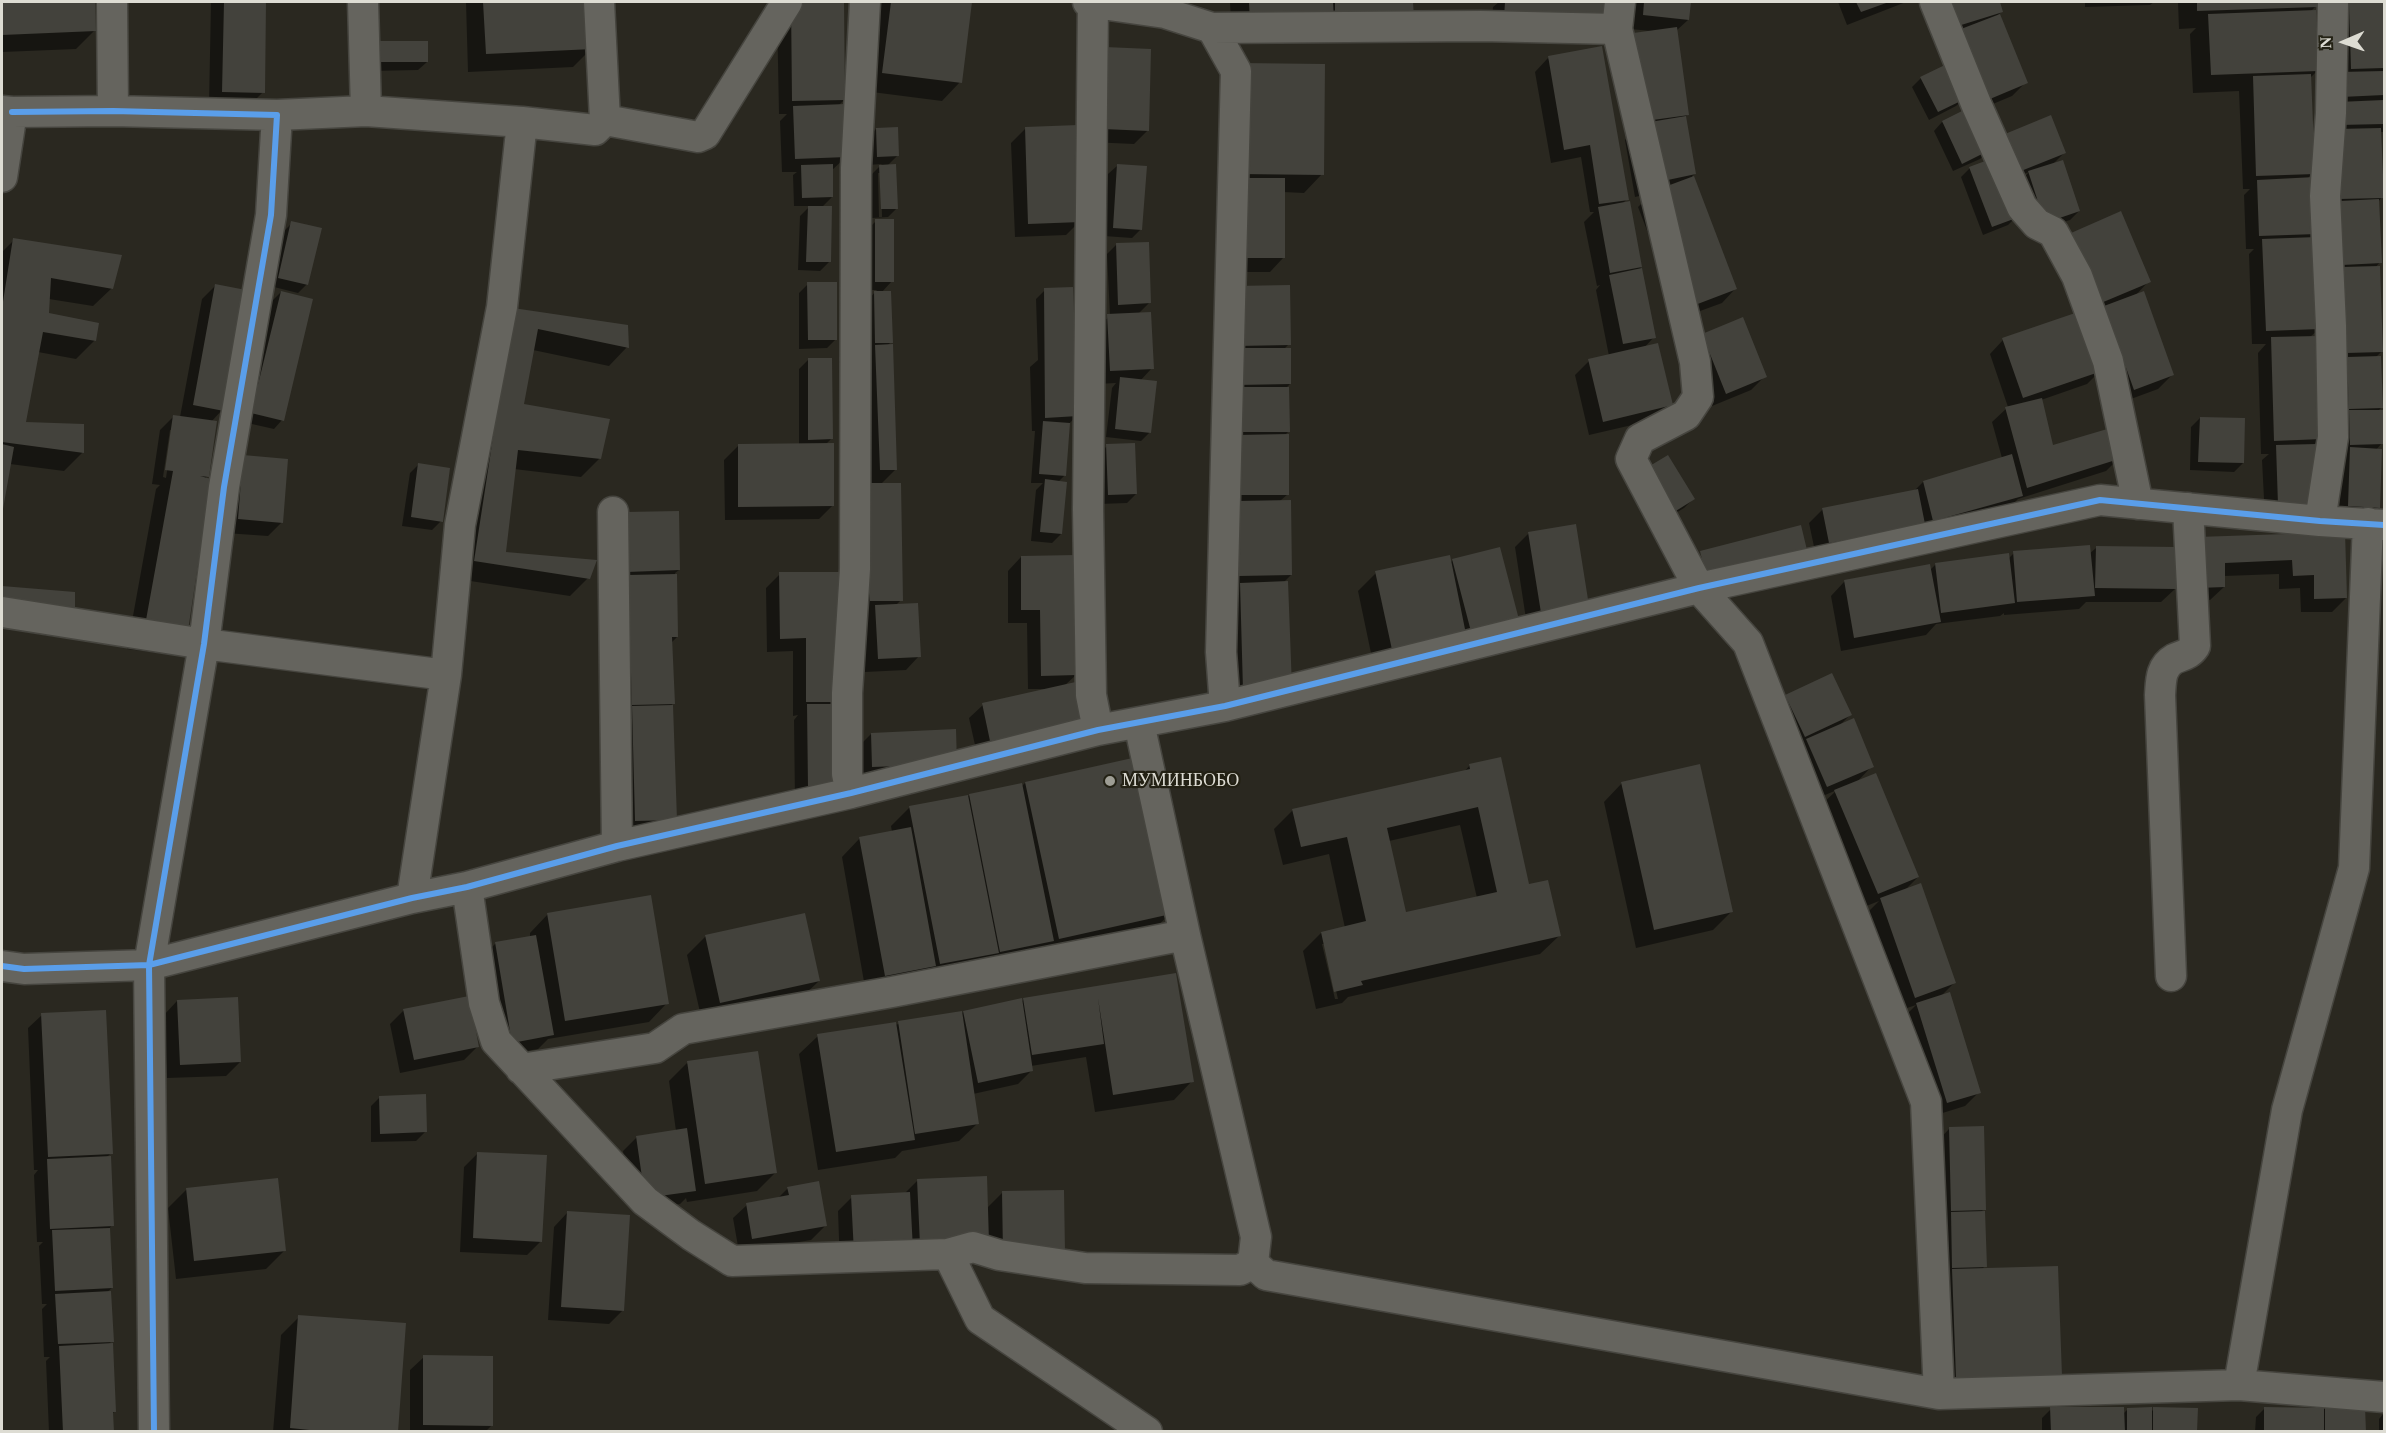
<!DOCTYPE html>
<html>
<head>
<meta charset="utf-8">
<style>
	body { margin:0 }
	#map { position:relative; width:2386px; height:1433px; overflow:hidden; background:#2a2820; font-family:"Times New Roman",serif }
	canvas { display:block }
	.frame { position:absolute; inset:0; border:3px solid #dddcd3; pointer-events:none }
	.north { position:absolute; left:2314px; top:12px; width:60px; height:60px; -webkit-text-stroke:4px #232114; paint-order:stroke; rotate:268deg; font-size:16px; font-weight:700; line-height:24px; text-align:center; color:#dddcd3 }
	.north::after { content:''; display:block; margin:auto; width:21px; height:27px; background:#dddcd3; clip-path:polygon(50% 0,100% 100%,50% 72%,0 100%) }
</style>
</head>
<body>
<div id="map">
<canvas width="2386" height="1433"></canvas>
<div class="frame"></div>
<div class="north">N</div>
</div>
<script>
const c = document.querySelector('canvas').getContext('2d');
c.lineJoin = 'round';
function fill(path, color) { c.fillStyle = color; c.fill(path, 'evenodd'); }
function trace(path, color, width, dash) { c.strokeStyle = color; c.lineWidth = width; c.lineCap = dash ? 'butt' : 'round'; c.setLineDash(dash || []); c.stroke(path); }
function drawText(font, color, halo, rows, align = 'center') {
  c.font = font + ' "Times New Roman",serif'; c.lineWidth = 4.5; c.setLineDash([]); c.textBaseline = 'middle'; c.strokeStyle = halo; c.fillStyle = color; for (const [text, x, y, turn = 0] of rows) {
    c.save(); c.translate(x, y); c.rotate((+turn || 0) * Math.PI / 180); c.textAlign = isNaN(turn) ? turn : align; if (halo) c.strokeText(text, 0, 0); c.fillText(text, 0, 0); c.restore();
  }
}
fill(new Path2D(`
	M2,2H93L94,31L76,49L2,52Z
	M211,2H265L263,92L249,106L209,105Z
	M466,2H589L591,49L573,67L468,72Z
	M788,2H842L844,100L838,106L846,157L831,171L832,197L821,208L829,262L820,271L798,270L800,216L810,206H794L793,175L797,172H782L780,121L787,114H779L777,12Z
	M882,2H970L960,82L942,101L864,91L875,8Z
	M1230,2H1412V17L1232,42Z
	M1499,2H1603L1602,14L1491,31L1493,7Z
	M1633,2H1690L1688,20L1676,31L1688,114L1685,117L1695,174L1692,176L1735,289L1722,303L1681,318L1638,207L1652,193L1635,197L1625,140L1631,134L1625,135L1613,50L1651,31L1630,29Z
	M1838,2H1906L1847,25Z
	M1933,2H1998L2001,12L1998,15L2026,82L2012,96L1976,111Z
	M2085,2H2154L2150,5L2085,7Z
	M2178,2H2316V6L2311,11L2317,71L2310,78L2313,173L2307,179L2315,233L2310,239L2319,329L2310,337L2320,439L2315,444L2318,503L2265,518L2262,460L2269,454H2261L2258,353L2266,344H2252L2249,254L2254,249H2246L2244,195L2250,189H2243L2239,91L2193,93L2190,34L2196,28L2179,29Z
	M2336,2H2384V132H2380L2382,197L2378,202L2380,262L2375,268L2382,351L2376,357L2382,407L2378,411L2382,443L2376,450L2379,507L2370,516L2339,515L2342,458L2347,453H2342Z
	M371,52L427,62L418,70L371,71Z
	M1548,58L1627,199L1623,203L1628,202L1654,337L1644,348L1672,405L1658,419L1589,435L1575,375L1589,361L1609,356L1596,290L1600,285L1597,286L1584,222L1594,212H1590L1581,157L1551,163L1535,72Z
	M1092,63L1148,130L1134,144L1090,142Z
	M1921,78L1965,98L1956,106L1929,120L1912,87Z
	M1222,83L1322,174L1304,193L1283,192V258L1270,272H1225Z
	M1942,122L1989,150L1980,159L1953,171L1934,131Z
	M876,129L898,155L887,166L897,208L888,217L872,218L871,175L882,164L868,165L867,138ZM878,173H881L882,217H879Z
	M1025,129L1080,221L1066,235L1015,237L1011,143Z
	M1997,144L2065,152L2052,165L2079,211L2070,220L2036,231L2020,182L2029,172L2012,179Z
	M1117,166L1141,229L1132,238L1104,236L1108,174Z
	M1970,168L2017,216L2008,225L1983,235L1961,177Z
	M2120,213L2149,281L2134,297L2172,375L2158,389L2120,403L2058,248L2071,234Z
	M876,221L892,281L881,293L891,342L887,346L896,469L880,485L901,600L896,605L919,656L906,670L865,672L862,620L868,614H857L867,483L866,302L877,290H867V230Z
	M292,223L307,284L298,293L270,286L283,232Z
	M14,240L112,288L93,306L49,299L48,315L95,340L76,359L38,352L24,424L83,426L82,453L64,471L10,464L2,507V252Z
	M1116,245L1149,303L1138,314L1152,368L1140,381L1150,432L1141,441L1106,437L1112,388L1116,383L1097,384L1094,330L1110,316L1107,254Z
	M808,284L836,339L827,348L799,349V293Z
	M215,286L222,410L211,422L207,476L205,479L185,636L167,654L127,649L156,489L160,485L152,484L160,430L174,416L180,417L202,299ZM170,430H173L166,478L163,477Z
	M1045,290L1076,416L1069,424L1065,475L1058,482L1061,534L1052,543L1031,541L1036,490L1043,483H1031L1035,431H1032L1030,367L1038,360L1036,299Z
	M281,292L282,420L274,429L243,422L267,306Z
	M1222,301L1289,344L1284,349L1290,384L1285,389L1288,432L1284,436L1288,494L1280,501L1291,575L1283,583L1290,688L1230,703Z
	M513,309L627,347L609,366L533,350L522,405L600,458L581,477L514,469L504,553L588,578L570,596L457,579Z
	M1703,335L1765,376L1751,390L1712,406L1689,349Z
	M2003,340L2101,370L2087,384L2041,400L2051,447L2120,457L2106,471L2018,499L2007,510L1816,556L1809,523L1823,509L1914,491L1923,482L2002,458L1992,422L2008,407L1990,354Z
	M808,360L831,439L825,445L833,505L819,519L725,520L724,460L738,446L799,445V369Z
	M2200,418L2243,463L2234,472L2190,470L2191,427Z
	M1107,446L1136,494L1127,503L1099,504L1098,455Z
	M244,457L282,522L268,536L225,533Z
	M419,464L441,521L432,530L402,526L410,473Z
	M1635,480L1693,499L1684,508L1661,522Z
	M612,527L679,570L675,573L677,637L671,643L673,703L670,707L675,819L622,834Z
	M1529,533L1588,611L1528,632L1515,547Z
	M2343,533L2346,598L2332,612H2301L2300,588L2279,589V574L2224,576V587L2210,600L2185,601L2183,552Z
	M2096,548L2175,589L2161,602H2086L2079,609L2004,615V613L2000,616L1936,624L1926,635L1841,651L1831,596L1844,582L1930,570L1936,564L2008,559L2014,553L2089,554Z
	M1021,557L1076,675L1064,686L1087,718L977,754L969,718L983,705L1047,689H1028L1027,623H1008V571Z
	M1453,560L1520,631L1376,677L1358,591L1376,573L1450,563Z
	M842,573L840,787L795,801L794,720L798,715L793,716V651L767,652L766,588L780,574Z
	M2,587L73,594V619L55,637L2,628Z
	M1786,696L1850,715L1838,727L1872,766L1856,783L1918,877L1903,892L1955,982L1940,997L1979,1092L1965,1106L1933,1116L1903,1018L1916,1005L1901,1010L1867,913L1879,901L1864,907L1821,805L1837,790L1813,800L1794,754L1804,744L1791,750L1772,710Z
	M871,734L956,763L859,780L857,748Z
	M1470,765L1528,885L1559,936L1540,954L1348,997L1342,1003L1316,1009L1303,951L1321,933L1345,928L1329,854L1283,865L1274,829L1293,810L1464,772ZM1460,825L1477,898L1405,914L1389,841ZM1322,944H1325L1338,999H1335Z
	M1025,783L1170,914L1151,932L866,993L842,857L860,838L892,832L891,826L909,808L1021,785V787Z
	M1622,783L1731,912L1713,930L1636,948L1604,802Z
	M548,914L667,1003L649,1022L548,1039L538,1049L499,1056L482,957L495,944L530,937V933Z
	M706,936L819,981L800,999L702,1021L687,955Z
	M1094,988L1192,1081L1174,1100L1095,1112L1086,1057L1031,1066V1071L1018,1084L973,1094L978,1123L959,1141L902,1151L895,1158L818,1170L799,1054L818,1036L961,1015L963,1012L1021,1002L1024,999Z
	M177,1001L240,1062L226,1076L167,1078L164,1015Z
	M404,1010L478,1046L464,1060L400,1073L390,1024Z
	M42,1015L111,1153L106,1158L112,1225L109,1229L112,1288L106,1293L112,1341L108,1345L115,1411L111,1415L112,1432H49L46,1361L50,1357H44L42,1309L47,1304H42L39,1246L43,1242H37L34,1175L38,1170H34L28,1028Z
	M687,1063L775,1173L757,1191L687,1202L686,1198L680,1204L632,1211L623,1151L637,1137L676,1131L669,1081Z
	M380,1097L425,1132L416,1141L371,1142V1106Z
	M1949,1129L1984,1209L1980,1213L1985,1266L1982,1269L2060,1375L1938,1397L1936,1143Z
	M478,1153L541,1241L527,1255L460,1252L464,1167Z
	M918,1180L986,1209L1003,1192L1064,1253L990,1239L840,1266L838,1211L852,1197L904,1194Z
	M788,1188L825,1226L811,1240L739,1252L733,1218L747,1205L777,1199Z
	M187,1189L284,1251L266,1269L176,1279L168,1208Z
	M567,1213L623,1310L609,1324L548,1320L554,1227Z
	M299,1317L396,1432H273L281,1335Z
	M424,1357L492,1425L485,1432H410V1370Z
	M2265,1408H2364L2365,1432H2255L2256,1417Z
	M2051,1409L2123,1414L2127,1410L2151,1412L2154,1409L2196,1432H2042V1418Z
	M2384,1413V1432H2379V1419Z`), '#0007');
fill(new Path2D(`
	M2,2H95L96,31L2,35Z
	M224,2H266L265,93L222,92Z
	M483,2H591L593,49L486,54Z
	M791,2H844L845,100L792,101Z
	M891,2H972L962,83L882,73Z
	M1249,2H1333L1334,20L1250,24Z
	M1335,2H1413L1414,18L1335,20Z
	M1505,2H1605L1603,14L1504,18Z
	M1644,2H1691L1689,20L1643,15Z
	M1856,2H1889L1861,12Z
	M1951,2H2000L2003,12L1958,26Z
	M2197,2H2318V7L2197,11Z
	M2384,2V68L2351,69L2349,3Z
	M2316,10L2318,71L2211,75L2208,14Z
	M2000,14L2028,83L1990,99L1961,29Z
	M1677,27L1689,115L1638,122L1626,34Z
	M379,41H428V62H379Z
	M1602,46L1629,200L1599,204L1590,145L1564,150L1548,56Z
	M1105,47L1151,49L1149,131L1103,129Z
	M1240,63L1325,64L1324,175L1239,174Z
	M1949,63L1967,98L1938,112L1920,77Z
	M2384,71V95L2341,97L2340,72Z
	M2311,74L2315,174L2256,176L2253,76Z
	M2384,100V124L2339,125L2338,102Z
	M846,104L847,157L795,159L793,106Z
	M1970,107L1990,150L1962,164L1942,121Z
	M2051,115L2066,153L2021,171L2005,134Z
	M1686,116L1696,174L1649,184L1638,124Z
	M1078,125L1081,222L1028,224L1025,127Z
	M898,127L899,156L877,157L876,128Z
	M2381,128L2384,198L2339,199L2337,129Z
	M1996,157L2019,217L1992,227L1969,167Z
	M2063,160L2080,211L2045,223L2028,171Z
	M833,164V197L802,198L801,165Z
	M896,164L898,209H881L879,165Z
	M1117,164L1147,166L1142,230L1113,228Z
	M1694,176L1737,289L1695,305L1651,192Z
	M2315,177L2317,234L2259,236L2257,180Z
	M1239,178H1285V258H1238Z
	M2379,199L2382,263L2342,265L2340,201Z
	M1630,201L1642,267L1610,273L1598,207Z
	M808,206H832L831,262H806Z
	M2121,211L2151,282L2101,303L2071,233Z
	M875,219H894V282H875Z
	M291,221L322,228L308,285L278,278Z
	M2317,237L2320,329L2266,331L2262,239Z
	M13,238L122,255L113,289L51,278L49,313L99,323L96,341L43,332L26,422L84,424V453L2,442V308Z
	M1149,242L1151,303L1118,305L1116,243Z
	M2380,266L2383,352L2346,353L2342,267Z
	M1642,268L1656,338L1623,344L1609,275Z
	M807,282H837V340H808Z
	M215,284L246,290L224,411L193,405Z
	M1290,285L1291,345L1236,346L1235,286Z
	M1073,287L1078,416L1045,418L1044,288Z
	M281,291L313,299L284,421L251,413Z
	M874,291H891L893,343H875Z
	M2144,291L2174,375L2134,390L2104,306Z
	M513,308L628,325L629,348L538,329L524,404L610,419L601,459L518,450L506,552L597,560L590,579L474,561Z
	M2081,311L2102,371L2023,398L2002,338Z
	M1151,312L1154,369L1110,371L1107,314Z
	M1743,317L1767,377L1726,394L1702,334Z
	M2318,336L2322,439L2274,441L2271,337Z
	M1658,343L1673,405L1603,422L1588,359Z
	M893,344L897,470H880L875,345Z
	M1237,348H1291V384L1237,385Z
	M2381,356L2383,408L2349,409L2347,357Z
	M808,358H832L833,439L808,440Z
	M1120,377L1157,381L1151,433L1115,429Z
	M1237,387H1289L1290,432H1237Z
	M2042,398L2053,445L2114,427L2122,458L2027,488L2005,407Z
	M2349,410H2383L2384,444L2350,445Z
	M173,415L217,421L209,477L200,476L211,479L187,637L144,631L173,471L165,470Z
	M2200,417L2245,418L2244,463L2198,462Z
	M1043,421L1070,423L1066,476L1039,474Z
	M1289,434V495H1237V435Z
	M834,443V506L738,507V444Z
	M1135,443L1137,494L1108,495L1106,444Z
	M2,444L14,447L3,509H2Z
	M2317,444L2319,503L2278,505L2276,445Z
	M2350,447L2382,449L2380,508L2348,506Z
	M2012,454L2023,496L1933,521L1923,481Z
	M243,455L288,459L283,523L238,519Z
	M1668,455L1695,499L1671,514L1643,470Z
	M418,463L450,468L443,522L411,517Z
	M1045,479L1067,482L1062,534L1040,532Z
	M869,483H901L903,601H870Z
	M1918,489L1925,524L1829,543L1822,508Z
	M1291,500L1292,575L1239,576L1238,501Z
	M679,511L680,570L627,572L625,512Z
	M1576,524L1590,612L1542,619L1528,532Z
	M1801,525L1807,550L1706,576L1700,551Z
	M2345,532L2347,598L2314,599V575L2293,576L2292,560L2225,563V587L2198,588L2197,537Z
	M2090,545L2095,596L2017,602L2013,551Z
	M2096,546L2177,547L2176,589L2095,588Z
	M1500,547L1522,631L1474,643L1452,559Z
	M2009,553L2015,603L1941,613L1935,563Z
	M1076,555L1077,675L1041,676L1040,610H1021V556Z
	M1450,555L1468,644L1394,659L1375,571Z
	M1930,564L1941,622L1854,638L1844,580Z
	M779,572H843L845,702H806V638L780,639Z
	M677,574L678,637H672L675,704L632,705L628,575Z
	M1288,581L1292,688L1243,690L1240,583Z
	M2,586L75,592V620L2,606Z
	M918,603L921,657L878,659L875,605Z
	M1832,673L1852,715L1805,737L1785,695Z
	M1080,681L1089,719L990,741L982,703Z
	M807,704H840L841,787L808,788Z
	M673,705L677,820L635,821L632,706Z
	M1854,718L1874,767L1827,787L1806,739Z
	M956,729L957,764L872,767L871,733Z
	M1137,757L1171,914L1059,939L1025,782Z
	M1501,757L1529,884L1548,880L1561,936L1361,981L1363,985L1334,992L1321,932L1366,921L1347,837L1301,847L1292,809L1470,769L1469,764ZM1478,807L1497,892L1406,912L1387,828Z
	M1700,764L1733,912L1654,930L1621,782Z
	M1876,773L1919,877L1878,894L1834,790Z
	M1022,783L1054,941L1000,952L969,794Z
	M968,795L999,953L940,964L909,806Z
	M911,827L936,966L885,976L859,837Z
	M1921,883L1956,983L1915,998L1880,898Z
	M651,895L669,1004L565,1021L547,913Z
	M805,913L820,981L720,1003L705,935Z
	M536,935L554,1035L512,1043L495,942Z
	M1176,973L1194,1082L1113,1095L1098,998L1104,1044L1032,1055L1023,998Z
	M1950,992L1981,1093L1947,1103L1916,1003Z
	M469,996L479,1047L414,1060L403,1009Z
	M238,997L241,1062L180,1065L177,1000Z
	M1022,998L1033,1071L978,1083L963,1011Z
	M106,1010L113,1154L48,1157L41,1013Z
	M962,1011L979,1124L915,1134L898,1021Z
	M896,1022L915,1140L836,1152L817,1034Z
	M758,1051L777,1173L705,1184L687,1061Z
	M426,1094L427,1132L380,1134L379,1096Z
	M1984,1126L1986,1210L1951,1211L1949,1127Z
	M687,1128L696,1191L645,1198L636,1136Z
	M477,1152L547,1155L542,1242L473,1238Z
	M111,1156L114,1226L50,1229L47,1159Z
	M987,1176L989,1242L920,1245L917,1179Z
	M278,1178L286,1251L194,1261L186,1188Z
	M819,1181L827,1226L752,1239L746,1203L789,1195L787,1187Z
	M1064,1190L1065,1253L1003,1254L1002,1191Z
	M910,1192L913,1250L854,1253L851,1195Z
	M567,1211L630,1215L624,1311L561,1307Z
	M1985,1211L1987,1267L1952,1268L1951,1212Z
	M110,1228L113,1288L55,1291L52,1230Z
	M2058,1266L2062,1376L1956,1379L1952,1269Z
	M111,1291L114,1342L58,1344L55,1294Z
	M298,1315L406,1323L398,1432H329L290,1428Z
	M113,1343L116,1412H113L114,1432H63L59,1346Z
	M423,1355L493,1356V1426L423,1425Z
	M2365,1406L2366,1432H2325V1408Z
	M2050,1407H2124L2125,1432H2051Z
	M2152,1407V1432H2127V1408Z
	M2153,1407L2198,1408L2197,1432H2153Z
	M2264,1407L2324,1408V1432H2264Z`), '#43423c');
const minor = new Path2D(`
	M112,2L113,111
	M363,2L366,111
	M1088,2L1165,13L1212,28L1236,71L1221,652L1225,706
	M1620,2L1617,29L1695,362L1698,397L1686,415L1640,439L1631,459L1699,588L1748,643L1926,1102L1939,1394
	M1935,2L1977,106L2022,207L2037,224L2053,232L2077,276L2108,361L2138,504
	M1093,3L1088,509L1091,695L1098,730
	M1212,28L1481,26L1617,29
	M2,111L12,112L2,177
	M12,112L113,111L277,115L271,215L224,487L204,644L149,965L154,1432
	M277,115L366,111L522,122
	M605,120L698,137L705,134L787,2
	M613,512L617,846
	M2320,521L2333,437L2331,326L2325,196L2331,113L2333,2
	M2,612L204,644L446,675
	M851,793L847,774V693L855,569L856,168L865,2
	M467,887L484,1003L496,1041L645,1201L691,1235L732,1261L948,1254L980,1319L1147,1432
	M412,898L446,675L460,525L502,307L522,122L595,130L605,120L599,2
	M2,966L24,969L149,965L412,898L467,887L617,846L851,793L1098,730L1225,706L1699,588L2100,500L2320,521L2384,525
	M2171,976L2160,695C2161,682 2160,667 2174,659C2183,655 2189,655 2195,646L2188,508
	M521,1069L655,1048L683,1029L892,992L1185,935
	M948,1254L973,1247L999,1255L1085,1268L1240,1270L1253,1263L1256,1237L1185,935L1139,723
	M1253,1263L1266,1275L1939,1394L2239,1385L2384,1397
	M2239,1385L2287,1110L2354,868L2368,523`);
trace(minor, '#46453f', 33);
trace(minor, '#65645e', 30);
trace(new Path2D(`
	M12,112L113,111L277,115L271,215L224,487L204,644L149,965L154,1432
	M2,966L24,969L149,965L412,898L467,887L617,846L851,793L1098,730L1225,706L1699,588L2100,500L2320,521L2384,525`), '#5a9eea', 6);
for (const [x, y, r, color] of [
	[1110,781,6,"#9e9d94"]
]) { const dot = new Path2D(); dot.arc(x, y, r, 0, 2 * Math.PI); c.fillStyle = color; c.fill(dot); trace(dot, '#232114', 2); }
drawText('18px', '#dddcd3', '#232114', [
	["МУМИНБОБО",1122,781]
], 'left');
</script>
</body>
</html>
